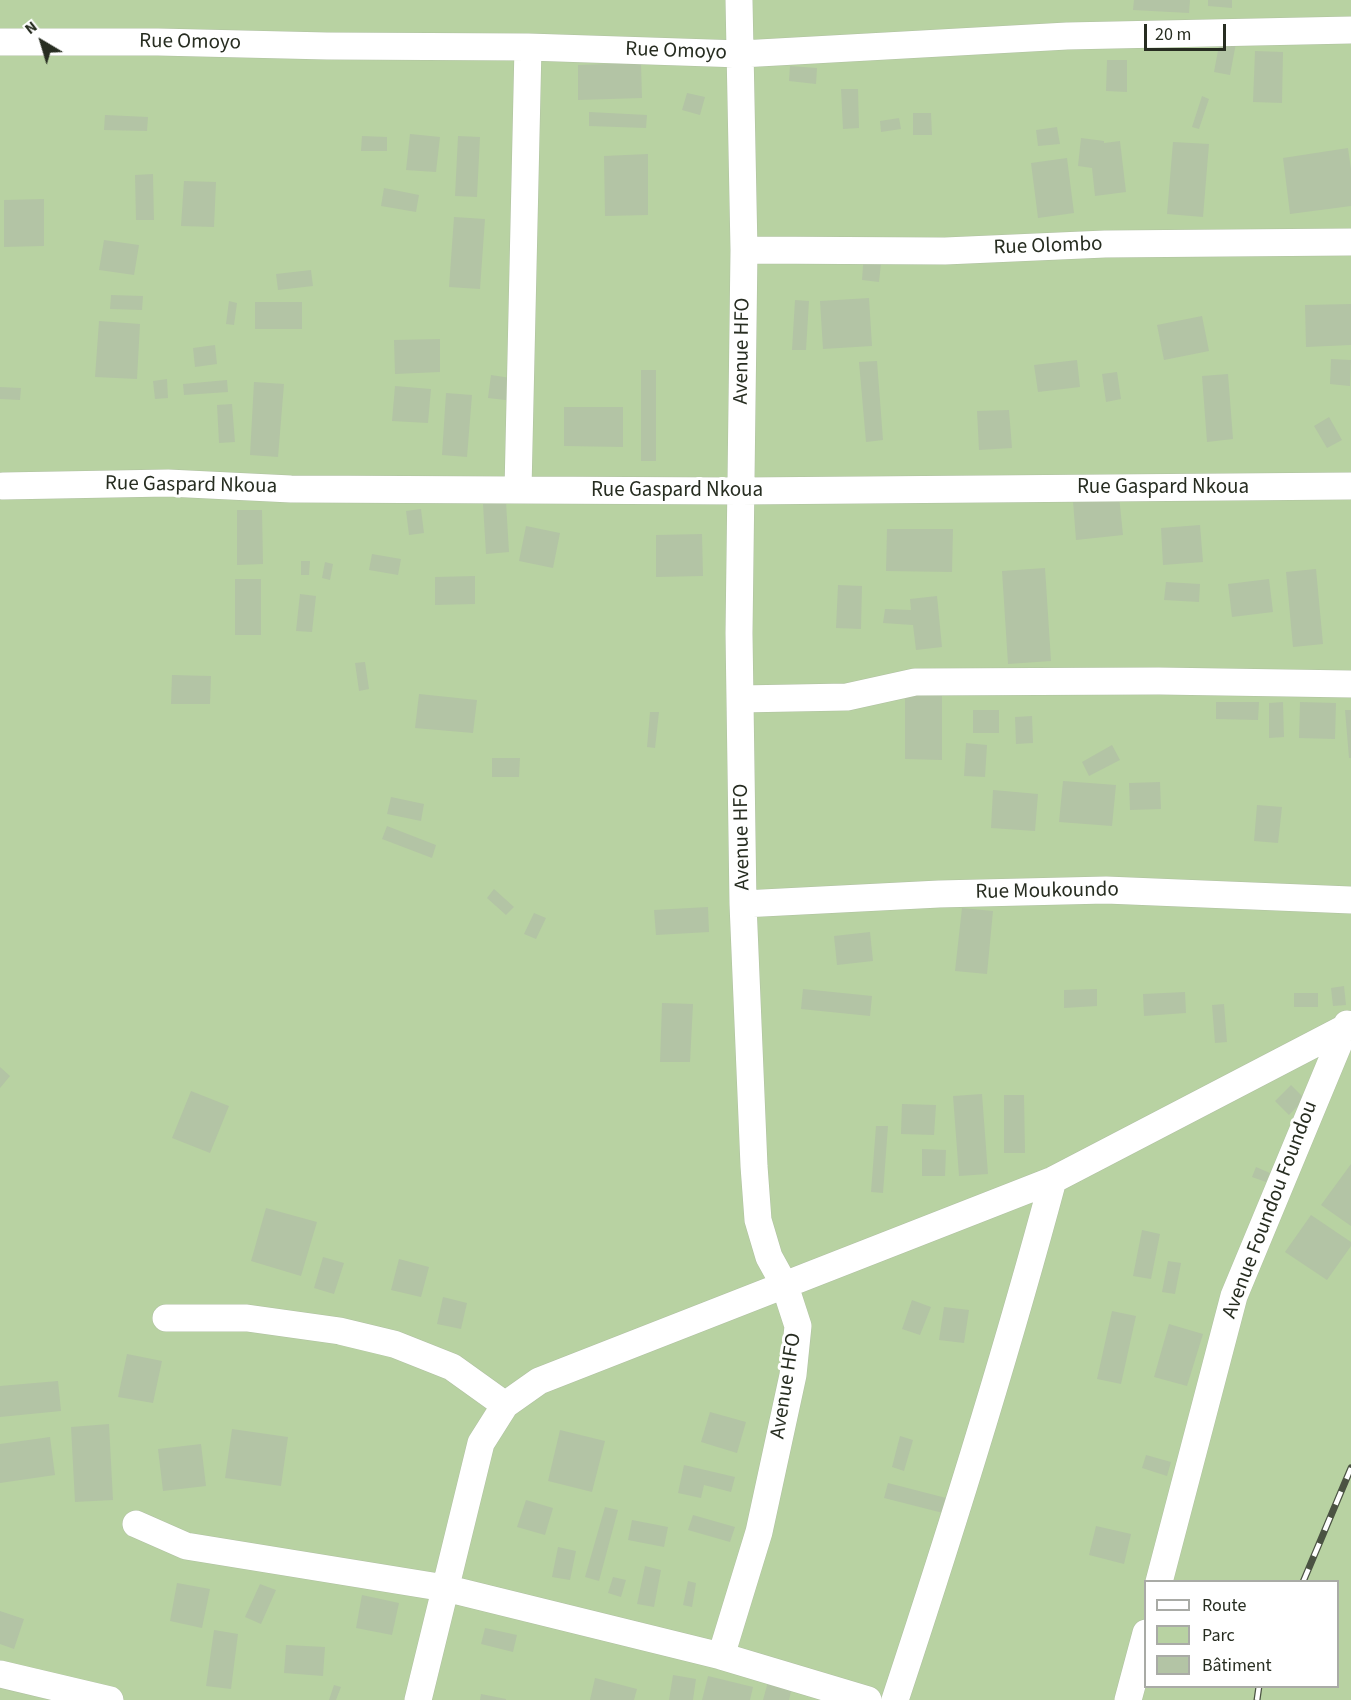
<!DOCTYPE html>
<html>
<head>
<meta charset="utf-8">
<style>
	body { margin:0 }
	#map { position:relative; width:1351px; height:1700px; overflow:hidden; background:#e2f4d4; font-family:"Source Sans 3",sans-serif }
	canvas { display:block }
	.legend { position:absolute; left:1144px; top:1580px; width:195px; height:108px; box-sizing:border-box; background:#fff; border:2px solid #a9aba6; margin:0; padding:8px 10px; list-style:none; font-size:18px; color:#272d21 }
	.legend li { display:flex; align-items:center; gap:12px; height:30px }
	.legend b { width:30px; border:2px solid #a9aba6 }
	.north { position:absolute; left:12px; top:12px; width:60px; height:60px; -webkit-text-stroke:4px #fff; paint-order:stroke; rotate:322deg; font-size:16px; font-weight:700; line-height:24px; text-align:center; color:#272d21 }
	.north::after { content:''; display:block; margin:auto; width:21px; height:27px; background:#272d21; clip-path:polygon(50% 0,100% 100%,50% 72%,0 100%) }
	.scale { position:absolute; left:1144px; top:24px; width:82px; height:27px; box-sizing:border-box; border:3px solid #272d21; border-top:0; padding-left:8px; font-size:18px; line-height:21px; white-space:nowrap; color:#272d21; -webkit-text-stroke:4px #fff; paint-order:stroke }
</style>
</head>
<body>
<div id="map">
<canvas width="1351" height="1700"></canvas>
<ul class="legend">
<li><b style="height:8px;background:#fff"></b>Route</li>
<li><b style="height:16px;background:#b8d2a2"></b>Parc</li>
<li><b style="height:16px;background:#b3c4a5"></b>Bâtiment</li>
</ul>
<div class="north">N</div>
<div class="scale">20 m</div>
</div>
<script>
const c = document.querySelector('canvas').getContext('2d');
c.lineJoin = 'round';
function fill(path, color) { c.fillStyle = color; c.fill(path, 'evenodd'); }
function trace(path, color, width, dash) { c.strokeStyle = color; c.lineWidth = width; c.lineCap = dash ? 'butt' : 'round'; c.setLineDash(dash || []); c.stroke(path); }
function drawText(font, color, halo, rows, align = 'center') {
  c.font = font + ' "Source Sans 3",sans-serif'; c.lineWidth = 6; c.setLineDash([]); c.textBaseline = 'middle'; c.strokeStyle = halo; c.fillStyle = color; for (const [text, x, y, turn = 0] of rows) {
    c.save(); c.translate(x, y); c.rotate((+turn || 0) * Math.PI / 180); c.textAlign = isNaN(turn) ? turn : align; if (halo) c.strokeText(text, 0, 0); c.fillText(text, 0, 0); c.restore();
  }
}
fill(new Path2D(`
	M0,0H1351V1700H0ZM1146,1582H1338V1686H1146Z`), '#b8d2a2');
fill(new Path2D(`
	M1134,0H1190L1189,13L1133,10Z
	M1208,0H1232V8L1208,6Z
	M1220,40L1236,43L1230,75L1214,72Z
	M1255,51L1283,52L1282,103L1253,102Z
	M1107,60H1127V92L1106,91Z
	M641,63L642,98L578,100V65Z
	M790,66L817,68L816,84L789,81Z
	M841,89H858L859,128L843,129Z
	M687,93L705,97L700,115L682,110Z
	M1202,96L1209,99L1199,129L1192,127Z
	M589,112L647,115L646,128L589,126Z
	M913,113H931L932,135H913Z
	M105,115L148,117L147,131L104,130Z
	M899,118L901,129L881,132L880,121Z
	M1057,127L1060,144L1038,146L1036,130Z
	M410,134L440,137L436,172L406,170Z
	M362,136L387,137V151H361Z
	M458,136L480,137L477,197L455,196Z
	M1081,138L1104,141V143L1120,141L1126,192L1095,196L1092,168L1078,166Z
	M1173,142L1209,144L1203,217L1167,214Z
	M1348,148L1351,169V206L1290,214L1283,158Z
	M648,154V215L605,216L604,156Z
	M1067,158L1074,213L1038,218L1031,163Z
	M153,174L154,220H136L135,175Z
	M184,181L216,182L214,227L181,226Z
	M384,188L419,195L416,212L381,206Z
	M44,199V246L4,247V200Z
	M454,217L485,219L480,289L449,287Z
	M104,240L139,245L134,275L99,270Z
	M864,252L882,254L879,282L862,280Z
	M311,270L313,286L278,290L276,274Z
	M111,295L143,296L142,310L110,309Z
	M869,298L872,346L823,349L820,301Z
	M795,300L809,301L806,350H792Z
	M229,301L237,303L234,325L226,324Z
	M255,302H302V329H255Z
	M1351,304V345L1306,347L1305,305Z
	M1202,316L1209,351L1164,360L1157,325Z
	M99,321L140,324L137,379L95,377Z
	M440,339V372L395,374L394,340Z
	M215,345L217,364L195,367L193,348Z
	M1331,359L1351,360L1350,386L1330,384Z
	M1077,360L1080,387L1038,392L1034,365Z
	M877,361L883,440L866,442L859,362Z
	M641,370H656V461H641Z
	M1117,372L1121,399L1106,402L1102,374Z
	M1228,374L1233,439L1207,442L1202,376Z
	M491,375L517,379L514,401L488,398Z
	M167,379L168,398L155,399L153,381Z
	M227,380L228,392L184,395L183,384Z
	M254,382L284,384L278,457L250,455Z
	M395,386L431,389L428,423L392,421Z
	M0,387L21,388L20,400L0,399Z
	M446,393L472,395L467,457L442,455Z
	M232,404L235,442L219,443L217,405Z
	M564,407H623V447L564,446Z
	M1009,410L1012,448L979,450L977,411Z
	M1329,417L1342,440L1327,448L1314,426Z
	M1119,496L1123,535L1076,540L1073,501Z
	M506,502L509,552L486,554L483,504Z
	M421,509L424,533L409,535L406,511Z
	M237,510H262L263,564L237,565Z
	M1200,525L1203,562L1163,565L1161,528Z
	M526,526L560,533L553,568L519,561Z
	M887,529H953L952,572L886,571Z
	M702,534L703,576L656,577V535Z
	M372,554L401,559L398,575L369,570Z
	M301,561H310L309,575H301Z
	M325,562L333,564L330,580L322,578Z
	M1045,568L1051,661L1008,664L1002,571Z
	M1316,569L1323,644L1293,647L1286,572Z
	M475,576V604L435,605V577Z
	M235,579H261V635H235Z
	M1269,579L1273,612L1232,617L1228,584Z
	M1166,582L1200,584L1199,602L1164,600Z
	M838,585L862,586L861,629L836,628Z
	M300,594L316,596L312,632L296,631Z
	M937,596L942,647L916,650L913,625L883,623L885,609L911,610L910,599Z
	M365,662L369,689L359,691L355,663Z
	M172,675L211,676L210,704H171Z
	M419,694L477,700L473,733L415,728Z
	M905,695H942V760L905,759Z
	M1216,702H1259L1258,720L1216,719Z
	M1283,702L1284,737L1269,738V703Z
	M1300,702L1336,703L1335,739L1299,738Z
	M973,710H999V733H973Z
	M1345,710H1351V758H1349Z
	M650,712H659L655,748L647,747Z
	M1032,716L1033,743L1016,744L1015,717Z
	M966,743L987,745L985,777L964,776Z
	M1112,745L1120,760L1089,776L1082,762Z
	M492,758H520L519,777H492Z
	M1063,781L1116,785L1112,826L1059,822Z
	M1160,782L1161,809L1130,810L1129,783Z
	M993,790L1038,794L1035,831L991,828Z
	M391,797L424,804L421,821L387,814Z
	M1257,805L1282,807L1278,843L1254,841Z
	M387,826L436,845L432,858L382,839Z
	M494,889L514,907L506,915L487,898Z
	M708,907L709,932L656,935L654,910Z
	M962,908L993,911L987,974L955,971Z
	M534,913L546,918L536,939L524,934Z
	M870,932L873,961L837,965L834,936Z
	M1344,986L1346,1005L1333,1006L1331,988Z
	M803,989L872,996L870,1016L801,1009Z
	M1097,989V1006L1064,1008V990Z
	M1185,992L1186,1013L1144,1016L1143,994Z
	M1294,993H1318V1007H1294Z
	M662,1003L693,1004L690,1062H660Z
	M1224,1004L1227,1042L1215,1043L1212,1005Z
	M0,1067L10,1076L0,1088Z
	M1291,1085L1305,1099L1289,1115L1275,1101Z
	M191,1091L229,1106L210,1153L172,1138Z
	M982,1094L988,1174L959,1176L953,1096Z
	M1004,1095H1024L1025,1153H1004Z
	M902,1104L936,1105L934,1135L901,1134Z
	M876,1126H888L883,1193L871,1192Z
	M922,1149L946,1150L945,1176H922Z
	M1351,1164V1226L1321,1205Z
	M1256,1167L1270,1173L1266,1182L1252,1177Z
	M266,1208L317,1222L301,1276L251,1261Z
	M1311,1215L1351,1242V1246L1327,1280L1285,1252Z
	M1142,1230L1160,1234L1151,1279L1133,1276Z
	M323,1257L344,1263L334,1294L314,1288Z
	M399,1259L429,1267L421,1297L391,1290Z
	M1168,1261L1181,1263L1175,1294L1162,1292Z
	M443,1297L467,1303L461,1329L437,1324Z
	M912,1300L931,1307L920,1335L902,1329Z
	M944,1307L969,1310L964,1343L939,1340Z
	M1112,1311L1136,1316L1121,1384L1097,1379Z
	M1169,1324L1203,1334L1187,1386L1154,1377Z
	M127,1354L162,1361L153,1403L118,1397Z
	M58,1381L61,1411L0,1417V1386Z
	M710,1412L746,1422L737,1453L701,1442Z
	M109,1424L113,1500L75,1502L71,1427Z
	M232,1429L288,1437L281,1486L225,1478Z
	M560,1430L605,1441L592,1492L548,1481Z
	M900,1436L913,1440L904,1471L892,1467Z
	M50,1437L55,1475L0,1483V1444Z
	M201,1444L206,1486L163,1491L158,1449Z
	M1146,1455L1171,1462L1167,1476L1142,1468Z
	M684,1465L735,1477L731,1492L704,1485L701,1498L678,1493Z
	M888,1483L950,1499L947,1514L884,1498Z
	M526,1500L553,1508L545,1535L517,1527Z
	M605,1507L618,1510L599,1581L585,1577Z
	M693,1515L735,1527L730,1542L688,1530Z
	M632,1520L668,1527L664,1547L628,1540Z
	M1096,1526L1131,1534L1124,1564L1089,1555Z
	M558,1547L576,1551L570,1580L552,1577Z
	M645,1566L661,1570L654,1607L637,1604Z
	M613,1577L626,1580L621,1597L608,1593Z
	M688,1581L696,1583L692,1607L683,1605Z
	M177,1583L210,1589L202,1628L170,1621Z
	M260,1584L276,1590L261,1624L245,1617Z
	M362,1595L399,1603L392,1635L356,1628Z
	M0,1611L24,1619L14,1649L0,1644Z
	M485,1628L517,1635L513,1652L481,1644Z
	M214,1630L238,1634L231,1689L206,1686Z
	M286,1645L325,1647L323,1676L284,1673Z
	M673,1675L696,1679L693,1700H669Z
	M708,1676L753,1687L750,1700H702Z
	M595,1678L637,1689L634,1700H590Z
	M769,1678L793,1683L789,1700H763Z
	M334,1685L341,1687L336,1700H329Z
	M481,1694L506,1699V1700H480Z`), '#b3c4a5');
const minor = new Path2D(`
	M0,42H158L327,46L528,47L741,54L1067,36L1351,30
	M744,250L945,251L1105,244L1351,242
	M3,486L168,483L291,489L741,491L1351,486
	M518,489L528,47
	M740,699L847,697L915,682L1159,681L1351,684
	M743,904L939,894L1106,890L1351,900
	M166,1318H247L340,1331L394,1344L452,1367L505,1405
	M136,1524L186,1546L445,1588L721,1656L868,1700
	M1159,1582L1234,1296L1347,1024
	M721,1656L759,1532L793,1375L798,1326L785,1286L769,1257L758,1220L754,1166L743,904L739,633L744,250L739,0
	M0,1674L110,1700
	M418,1700L481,1443L505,1405L539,1381L1053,1180L1343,1029
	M895,1700C952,1528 1006,1355 1053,1180
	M1128,1700L1146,1633`);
trace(minor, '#b0c1a2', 28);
trace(minor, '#fff', 27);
const rail = new Path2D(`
	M1303,1582L1351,1468
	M1257,1700L1259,1686`);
trace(rail, '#4b5343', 7);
trace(rail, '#fff', 4.5, [14]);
drawText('21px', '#272d21', '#fff', [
	["Rue Omoyo",190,43,1],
	["Rue Omoyo",676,52,2],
	["Rue Olombo",1048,247,-2],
	["Avenue HFO",743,351,-89],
	["Rue Gaspard Nkoua",191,486,1],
	["Rue Gaspard Nkoua",1163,488],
	["Rue Gaspard Nkoua",677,491],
	["Avenue HFO",743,837,-91],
	["Rue Moukoundo",1047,892,-1],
	["Avenue Foundou Foundou",1271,1210,-69],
	["Avenue HFO",787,1386,-81]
]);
</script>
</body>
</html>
